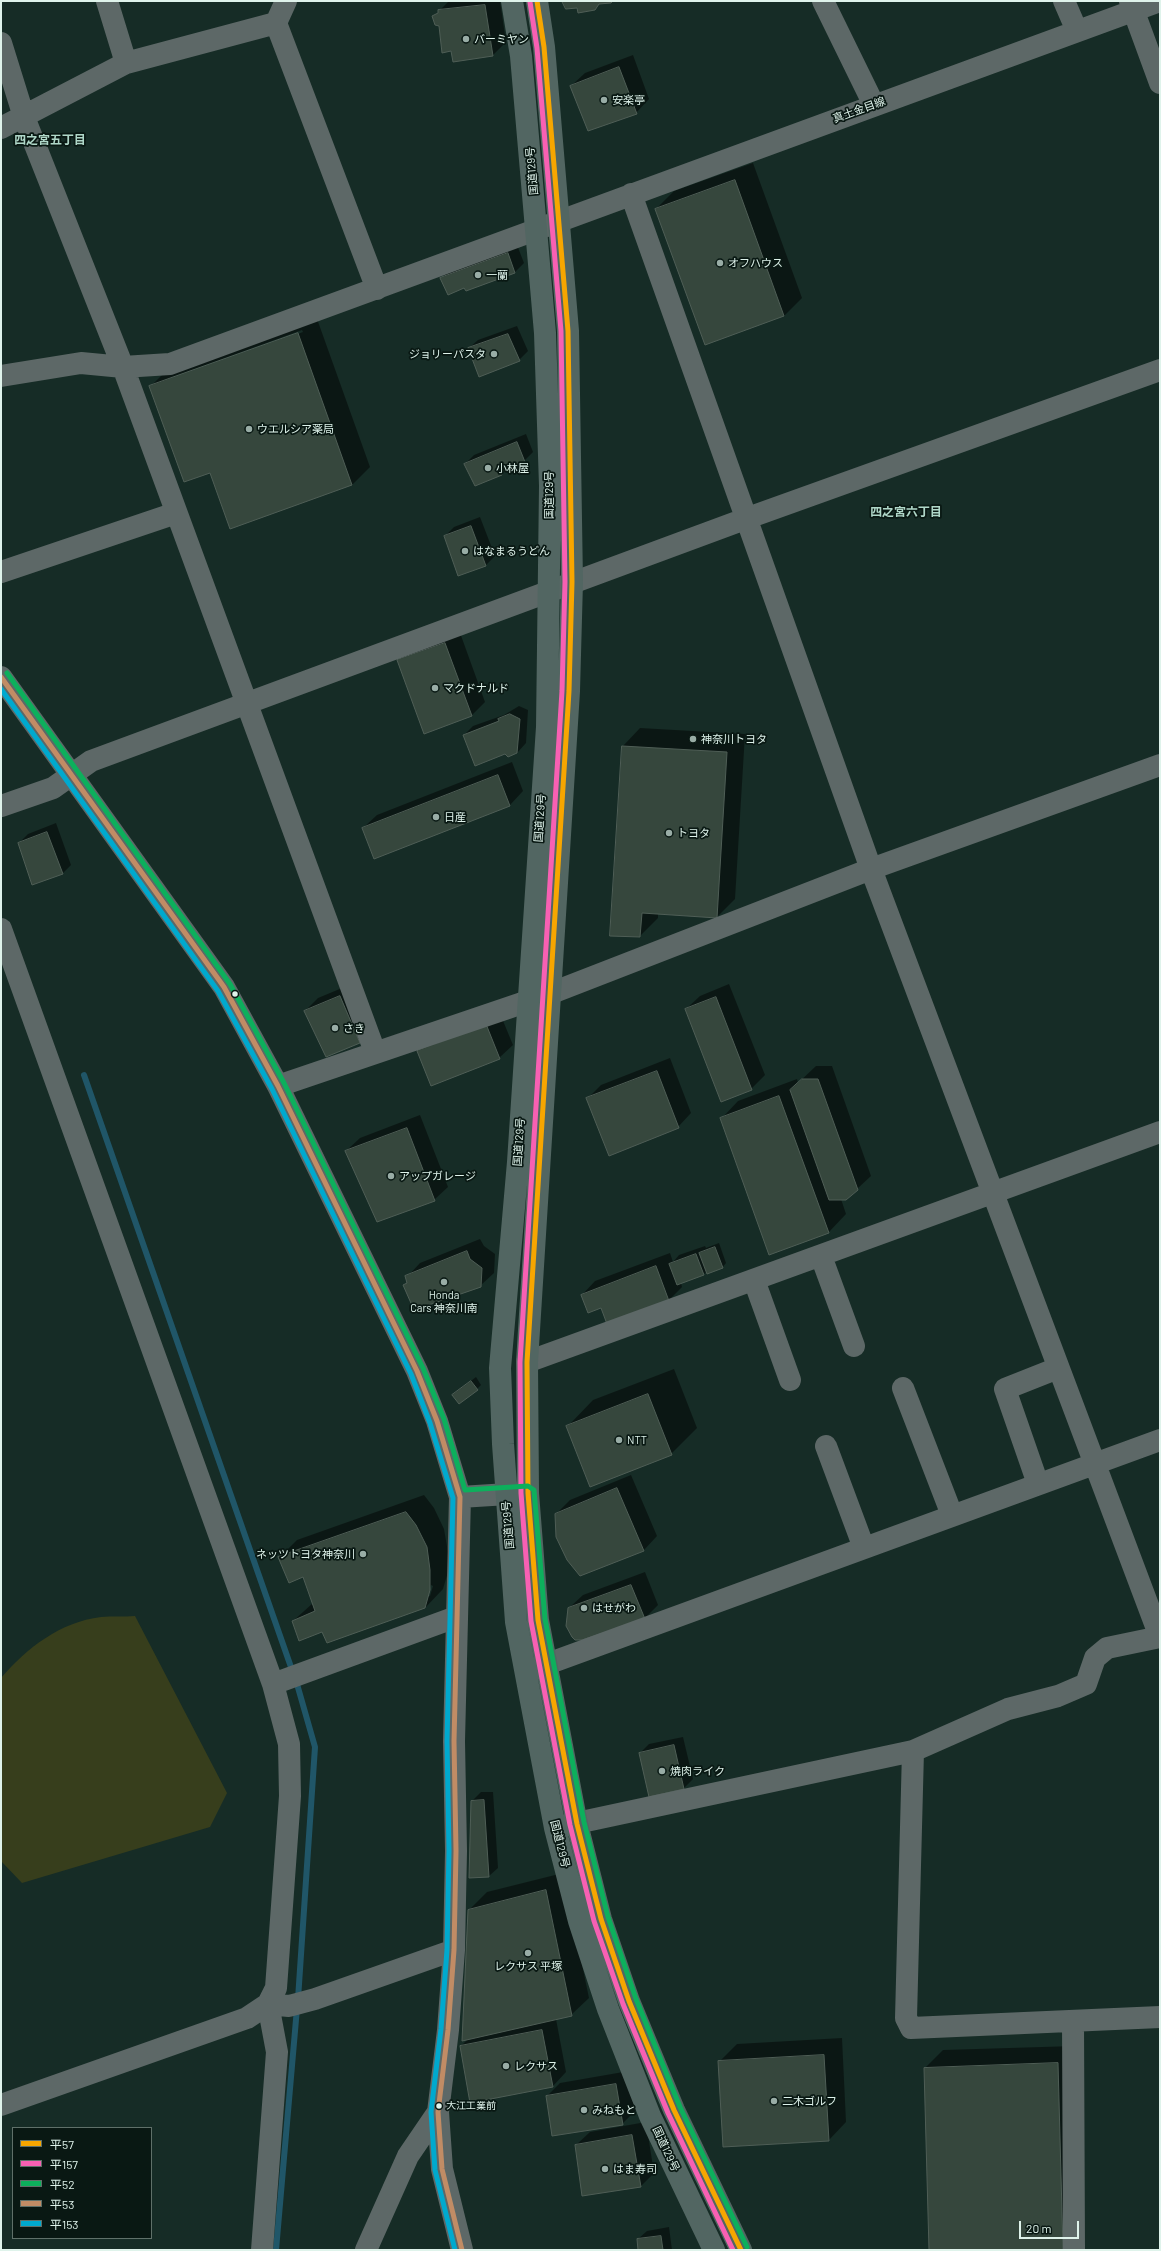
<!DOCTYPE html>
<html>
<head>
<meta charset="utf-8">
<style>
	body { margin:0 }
	#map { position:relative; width:1161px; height:2251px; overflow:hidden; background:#162c26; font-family:Barlow,"Noto Sans JP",sans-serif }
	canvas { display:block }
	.frame { position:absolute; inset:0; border:2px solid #dff3eb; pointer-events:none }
	.legend { position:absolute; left:12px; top:2127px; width:140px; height:112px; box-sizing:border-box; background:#091813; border:1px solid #5f7069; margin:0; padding:5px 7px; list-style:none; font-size:12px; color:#dff3eb }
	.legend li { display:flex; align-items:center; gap:8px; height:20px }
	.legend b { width:20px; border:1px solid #5f7069 }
	.scale { position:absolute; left:1019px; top:2221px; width:60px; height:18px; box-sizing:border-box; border:2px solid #dff3eb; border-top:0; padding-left:5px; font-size:12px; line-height:14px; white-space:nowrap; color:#dff3eb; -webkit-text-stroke:3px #091813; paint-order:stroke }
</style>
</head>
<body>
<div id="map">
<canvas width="1161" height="2251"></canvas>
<div class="frame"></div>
<ul class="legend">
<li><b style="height:5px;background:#f7a600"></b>平57</li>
<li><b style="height:5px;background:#f860b3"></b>平157</li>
<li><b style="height:5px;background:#0daf5c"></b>平52</li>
<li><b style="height:5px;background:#c18c65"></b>平53</li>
<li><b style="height:5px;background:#00a9ce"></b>平153</li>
</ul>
<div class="scale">20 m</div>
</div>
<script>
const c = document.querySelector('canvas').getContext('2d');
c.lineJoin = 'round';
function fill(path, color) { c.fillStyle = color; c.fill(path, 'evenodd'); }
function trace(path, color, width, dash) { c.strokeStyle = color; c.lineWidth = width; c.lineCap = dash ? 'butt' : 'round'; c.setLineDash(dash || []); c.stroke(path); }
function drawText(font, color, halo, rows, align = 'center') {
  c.font = font + ' Barlow,"Noto Sans JP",sans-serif'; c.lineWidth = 3.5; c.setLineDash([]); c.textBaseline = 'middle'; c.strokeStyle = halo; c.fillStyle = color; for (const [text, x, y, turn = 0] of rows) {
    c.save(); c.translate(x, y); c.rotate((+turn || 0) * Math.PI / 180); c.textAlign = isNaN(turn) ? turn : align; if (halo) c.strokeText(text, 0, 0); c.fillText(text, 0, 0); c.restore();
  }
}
fill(new Path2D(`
	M135,1616L227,1793L210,1827L22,1883L1,1861V1678C27,1648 60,1622 101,1617C112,1616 124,1617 135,1616Z`), '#373e1c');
fill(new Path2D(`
	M449,1H500L506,42L492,56L452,50L434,16Z
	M633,55L649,99L636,113L571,86L585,73Z
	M753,163L802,298L784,316L656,209L674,191Z
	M517,245L524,263L515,272L466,290L464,287L442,278L450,269Z
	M316,316L370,467L352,485L211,471L150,387L168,369ZM302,330L303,332L170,380V378Z
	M517,326L528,351L519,360L469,348L478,340Z
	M526,434L533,452L524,461L507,468L501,475L465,464L474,455Z
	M480,517L495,556L486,565L459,575L445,536L454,527Z
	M459,630L485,702L472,715L398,661L411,647Z
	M519,706L528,710L526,743L517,753L505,752L464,735L473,726L504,715Z
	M640,728L745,734L735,899L717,917L658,913V918L640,936L611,935L623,746Z
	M512,762L523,791L510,805L374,857L363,828L377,815Z
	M56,823L71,865L62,874L19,843L28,834Z
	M354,983L373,1029L359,1042L305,1011L318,998Z
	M729,984L765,1075L751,1089L686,1009L700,996Z
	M499,1011L513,1045L499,1058L418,1051L432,1038Z
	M670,1058L691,1113L678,1127L587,1099L601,1085Z
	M816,1066H832L871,1176L857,1189L841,1199L846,1214L829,1232L721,1119L738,1101L797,1079L798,1083Z
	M420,1115L448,1187L434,1200L346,1151L360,1138Z
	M480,1239L484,1246L495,1254L494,1273L480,1286L405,1285L408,1282L407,1277L420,1263Z
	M719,1243L726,1263L722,1268L707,1271L704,1274L681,1283L682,1287L669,1300L601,1307L582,1295L595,1281L670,1253L673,1262L679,1255L705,1246L706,1248Z
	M674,1369L697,1428L671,1454L568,1426L593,1400Z
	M476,1377L481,1385L477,1389L458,1391Z
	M631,1475L657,1536L644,1550L580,1574L556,1514L570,1500Z
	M424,1495L434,1508L444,1529L448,1552V1572L443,1589L425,1608L322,1631L293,1621L313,1603L304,1575L280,1557L297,1540ZM431,1585L433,1586L430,1596H428Z
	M645,1572L658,1605L645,1618L569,1608L583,1595Z
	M683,1737L693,1779L684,1788L650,1796L640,1753L649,1744Z
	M481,1792H493L498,1868L489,1876L470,1877L472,1801Z
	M563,1873L589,1998L571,2015L556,2019L566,2072L553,2086L471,2102L461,2046L468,2039L469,1910L487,1892Z
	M842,2038L846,2122L829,2140L719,2062L737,2044Z
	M1075,2046L1080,2250H930L925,2068L943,2050Z
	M629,2071L636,2110L622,2124L547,2096L560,2083Z
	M646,2122L654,2173L641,2186L583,2195L576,2145L590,2132Z
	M669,2227L672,2250H640L638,2239L647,2231Z`), '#0007');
trace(new Path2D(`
	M84,1075L292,1670
	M297,1684L315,1747L298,1999
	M276,2250L297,2008`), '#205668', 6);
const building = new Path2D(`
	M562,1H613L611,3L599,4L595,10L578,13L577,8L566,9Z
	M485,5L493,56L453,62L451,51L442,53L439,26L435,25L432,16L438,13V10Z
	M619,67L637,114L588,131L570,86Z
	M735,180L784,316L705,345L655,209Z
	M508,253L515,273L466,291L464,288L448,295L440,278Z
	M298,333L352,485L230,529L210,473L184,482L149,386Z
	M508,334L520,361L479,377L468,348Z
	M517,442L525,462L501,472L502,475L475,486L464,464Z
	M471,526L486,566L458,576L444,536Z
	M445,643L472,716L424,734L397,660Z
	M510,714L520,719L517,753L508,757L505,754L475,766L463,735L499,721L498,719Z
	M622,746L727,752L717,918L642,913L640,937L610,936Z
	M498,775L510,806L374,859L362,828Z
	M47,832L63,874L32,885L18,843Z
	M340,996L360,1043L326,1057L304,1011Z
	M716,997L752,1090L721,1102L685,1009Z
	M486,1024L500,1059L431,1086L417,1051Z
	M657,1071L679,1128L609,1156L586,1098Z
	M802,1079H818L858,1190L846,1200H829L790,1090Z
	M779,1096L829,1233L769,1255L720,1118Z
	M407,1128L435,1201L377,1222L345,1151Z
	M715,1247L723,1268L707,1274L699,1253Z
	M467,1251L470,1259L482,1268L481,1287L414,1310L403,1285L407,1283L405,1276Z
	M696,1254L704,1275L677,1285L669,1264Z
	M656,1266L669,1301L607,1324L601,1308L588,1313L581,1295Z
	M471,1381L478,1390L459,1404L452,1395Z
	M648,1394L672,1455L590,1487L566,1426Z
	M617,1488L644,1551L580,1576L567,1560L556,1537L555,1514Z
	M406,1512L416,1525L427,1547L430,1570V1590L425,1608L327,1643L322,1632L299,1641L292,1621L315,1611L303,1577L289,1583L278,1557Z
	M631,1585L645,1619L582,1640H575L572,1637L566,1626L568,1608Z
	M674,1745L684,1789L649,1797L639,1753Z
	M484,1800L489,1877L469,1878L471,1801Z
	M546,1890L572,2016L462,2041L468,1910Z
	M542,2030L553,2087L470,2103L460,2046Z
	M824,2055L829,2141L723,2147L718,2061Z
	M1058,2063L1063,2250H929L924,2068Z
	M616,2084L623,2125L552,2136L546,2096Z
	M632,2135L641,2187L582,2196L575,2145Z
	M661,2236L663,2250H638L637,2239Z`);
fill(building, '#36473d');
trace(building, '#4f5e56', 1);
trace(new Path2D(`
	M107,1L126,63
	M286,1L276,23L377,289
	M823,1L874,105
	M1064,1L1077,31
	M1130,1L1160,83
	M1,43L24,117L123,367L375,1052
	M1,128L126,63L276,23
	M631,194L871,869L1160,1637
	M1,376L81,363L123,367L170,364L1160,1
	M1,572L176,513
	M1,677L224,987L278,1086L417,1371L437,1421L460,1497L454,1741L456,1851L454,1950L448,2030L438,2112L442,2169L462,2250
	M1,806L53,788L91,761L745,519L1160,370
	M1,929L273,1684L289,1744L290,1796L276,1988L268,2004L247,2018L1,2105
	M278,1086L549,994L871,869L1160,765
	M821,1256L854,1346
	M754,1280L790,1380
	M527,1362L1160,1132
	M903,1388L952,1515
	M826,1446L864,1548
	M1038,1484L1005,1389L1058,1368
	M460,1497L524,1493
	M1160,1637L1107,1648L1095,1658L1086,1684L1058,1696L1008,1709L913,1751L906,2018L911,2028L1160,2017
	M528,1671L1160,1440
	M273,1684L456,1617
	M558,1827L913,1751
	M268,2004L289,2006L315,1999L454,1950
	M1073,2021L1074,2250
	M262,2250L277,2052L268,2004
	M366,2250L408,2156L438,2112`), '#5d6867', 22);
trace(new Path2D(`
	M512,1L521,56L545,333L550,486L547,727L518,1162L500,1368L503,1444L516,1622L555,1828L579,1921L608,2009L650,2116L714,2250
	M537,1L544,47L568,331L572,582L569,691L527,1362L528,1493L538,1620L577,1824L601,1919L629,2001L674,2110L741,2250`), '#526662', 22);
trace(new Path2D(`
	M537,1L544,47L568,331L572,582L569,691L527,1362L528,1493L538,1620L577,1824L601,1919L629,2001L674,2110L741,2250`), '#f7a600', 5);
trace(new Path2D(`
	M530,2L537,48L561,331L565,582L562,691L520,1362L521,1493L531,1621L570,1825L594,1921L623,2004L668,2113L733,2250`), '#f860b3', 5);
trace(new Path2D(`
	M7,673L230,984L284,1083L423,1368L444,1419L465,1490L528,1486L534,1490L545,1619L584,1822L608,1917L636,1999L680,2107L747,2247`), '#0daf5c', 5);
trace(new Path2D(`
	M1,677L224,987L278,1086L417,1371L437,1421L460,1497L454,1741L456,1851L454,1950L448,2030L438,2112L442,2169L462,2250`), '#c18c65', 5);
trace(new Path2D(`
	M1,689L218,991L272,1089L411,1374L430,1423L453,1498L447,1741L449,1851L447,1950L441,2029L431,2112L435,2170L455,2250`), '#00a9ce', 5);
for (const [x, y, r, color] of [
	[466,39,4,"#99ada6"],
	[604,100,4,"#99ada6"],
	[720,263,4,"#99ada6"],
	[478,275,4,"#99ada6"],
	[494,354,4,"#99ada6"],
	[249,429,4,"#99ada6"],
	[488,468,4,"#99ada6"],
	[465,551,4,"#99ada6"],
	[435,688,4,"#99ada6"],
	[693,739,4,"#99ada6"],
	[436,817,4,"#99ada6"],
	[669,833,4,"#99ada6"],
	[235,994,3.5,"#dff3eb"],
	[335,1028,4,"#99ada6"],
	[391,1176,4,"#99ada6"],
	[444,1282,4,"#99ada6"],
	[619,1440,4,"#99ada6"],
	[363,1554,4,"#99ada6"],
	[584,1608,4,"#99ada6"],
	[662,1771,4,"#99ada6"],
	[528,1953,4,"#99ada6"],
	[506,2066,4,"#99ada6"],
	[774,2101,4,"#99ada6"],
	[439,2106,3.5,"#dff3eb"],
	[584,2110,4,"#99ada6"],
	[605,2169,4,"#99ada6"]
]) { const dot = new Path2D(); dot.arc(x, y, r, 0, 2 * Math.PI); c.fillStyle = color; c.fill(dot); trace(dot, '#091813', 1.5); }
drawText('10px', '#dff3eb', '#091813', [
	["大江工業前",446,2106]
], 'left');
drawText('11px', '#dff3eb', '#091813', [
	["バーミヤン",474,39],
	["安楽亭",612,100],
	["オフハウス",728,263],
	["一蘭",486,275],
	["ジョリーパスタ",486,354,"right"],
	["ウエルシア薬局",257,429],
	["小林屋",496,468],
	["はなまるうどん",473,551],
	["マクドナルド",443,688],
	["神奈川トヨタ",701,739],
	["日産",444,817],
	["トヨタ",677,833],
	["さき",343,1028],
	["アップガレージ",399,1176],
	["Honda",444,1295,"center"],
	["Cars 神奈川南",444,1308,"center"],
	["NTT",627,1440],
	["ネッツトヨタ神奈川",355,1554,"right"],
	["はせがわ",592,1608],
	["焼肉ライク",670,1771],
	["レクサス 平塚",528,1966,"center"],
	["レクサス",514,2066],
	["二木ゴルフ",782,2101],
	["みねもと",592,2110],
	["はま寿司",613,2169]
], 'left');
drawText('11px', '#dff3eb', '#091813', [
	["真土金目線",859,110,-20],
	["国道129号",532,171,-95],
	["国道129号",549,495,-90],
	["国道129号",540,818,-86],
	["国道129号",519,1142,-86],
	["国道129号",508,1525,-95],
	["国道129号",560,1844,76],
	["国道129号",666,2149,65]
]);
drawText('bold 12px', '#afd7c8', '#091813', [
	["四之宮五丁目",50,140],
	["四之宮六丁目",906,512]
]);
</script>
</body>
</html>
